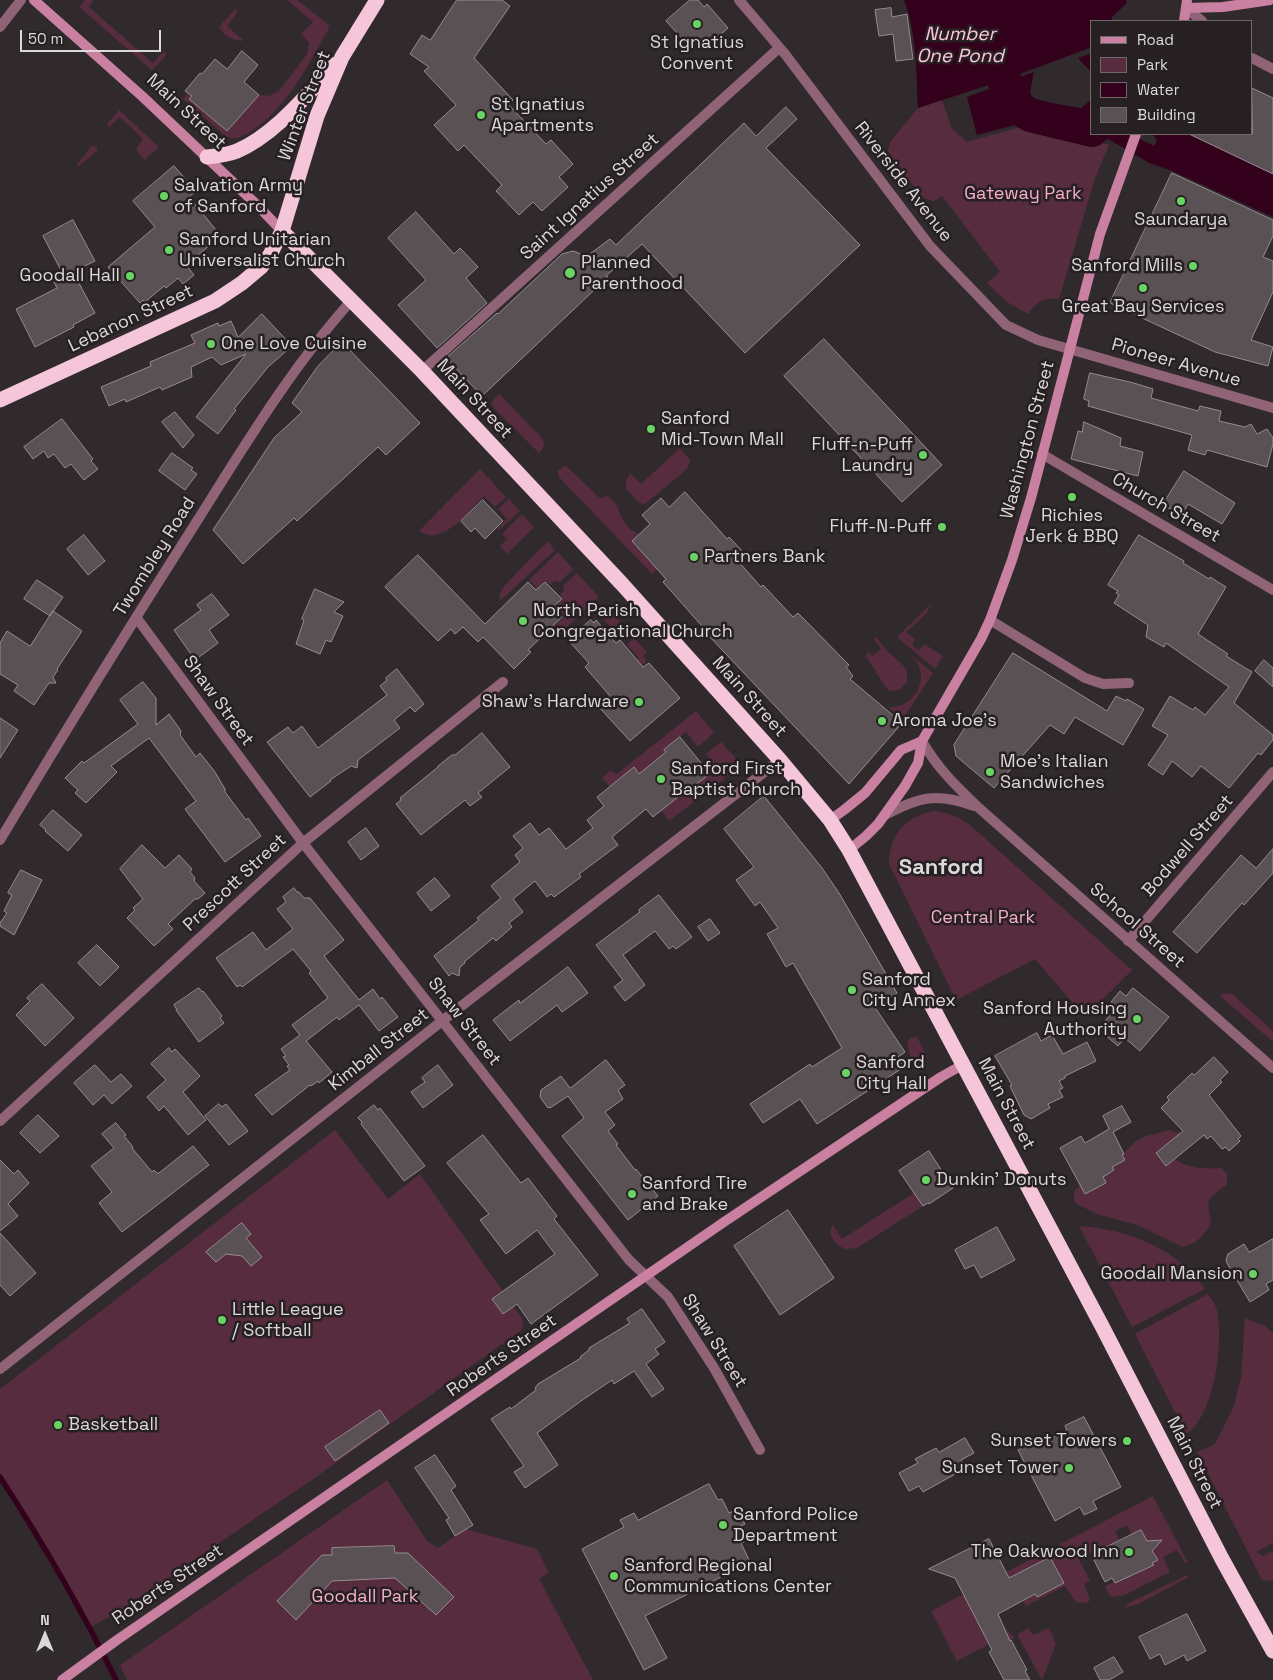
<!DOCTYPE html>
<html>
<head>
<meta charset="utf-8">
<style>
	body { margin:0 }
	#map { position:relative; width:1273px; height:1680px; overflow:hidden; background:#302a2c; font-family:"Space Grotesk",sans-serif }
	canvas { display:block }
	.legend { position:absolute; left:1090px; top:20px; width:162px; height:115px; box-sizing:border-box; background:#262022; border:1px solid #6f696b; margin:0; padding:6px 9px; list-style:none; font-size:15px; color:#dcd7d9 }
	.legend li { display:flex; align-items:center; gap:10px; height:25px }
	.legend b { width:25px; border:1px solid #6f696b }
	.north { position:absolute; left:20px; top:1610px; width:50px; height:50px; -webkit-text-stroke:4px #262022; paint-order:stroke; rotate:0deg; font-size:14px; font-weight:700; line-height:20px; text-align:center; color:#dcd7d9 }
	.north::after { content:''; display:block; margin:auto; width:18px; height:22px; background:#dcd7d9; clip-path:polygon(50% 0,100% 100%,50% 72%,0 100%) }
	.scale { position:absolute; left:20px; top:30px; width:141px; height:22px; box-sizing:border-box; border:2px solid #dcd7d9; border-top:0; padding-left:6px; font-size:15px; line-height:18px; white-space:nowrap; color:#dcd7d9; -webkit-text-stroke:4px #262022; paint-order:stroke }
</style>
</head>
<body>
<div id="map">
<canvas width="1273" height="1680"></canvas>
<ul class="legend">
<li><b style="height:6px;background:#ca80a0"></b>Road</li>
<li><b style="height:14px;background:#572c3f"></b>Park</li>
<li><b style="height:14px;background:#34011d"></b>Water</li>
<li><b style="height:14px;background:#595154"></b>Building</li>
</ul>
<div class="north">N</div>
<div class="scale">50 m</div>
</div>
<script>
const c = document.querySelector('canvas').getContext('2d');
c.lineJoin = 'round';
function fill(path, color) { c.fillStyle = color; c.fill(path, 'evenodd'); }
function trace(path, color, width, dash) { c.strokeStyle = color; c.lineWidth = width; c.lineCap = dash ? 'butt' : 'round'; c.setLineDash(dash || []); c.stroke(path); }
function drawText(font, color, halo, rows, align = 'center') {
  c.font = font + ' "Space Grotesk",sans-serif'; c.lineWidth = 5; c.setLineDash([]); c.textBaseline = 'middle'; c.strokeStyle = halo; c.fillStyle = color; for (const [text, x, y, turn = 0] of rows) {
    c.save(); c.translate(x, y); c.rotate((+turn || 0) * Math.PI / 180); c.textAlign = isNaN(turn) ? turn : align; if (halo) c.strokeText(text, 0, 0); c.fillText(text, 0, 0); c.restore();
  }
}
fill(new Path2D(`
	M85,0H94L89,7L153,63L163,52L166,53V56L152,70L79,7Z
	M287,0H297L330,26C309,63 291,102 256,128C245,135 237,142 225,136L183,99L188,93L192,96L190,99L227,131L259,95L269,96L279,91L307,54L309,43L301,34L313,22Z
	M235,9L237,10V13L227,26L243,40L242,41C232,39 224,37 220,28V26Z
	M942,100L952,129L967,142L1038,122L1109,145L1095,178L1059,299C1045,297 1036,302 1028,314L1007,302L987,283L1000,272L943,197L942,196L934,201L922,198L888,151L890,142L918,108Z
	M119,110L159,147L144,160L137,151V147L143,139L120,117L109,127L107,126L108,123Z
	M92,145L97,147V151L79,166H76Z
	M499,394L541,437C546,444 544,448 539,453L494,408L491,403Z
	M680,448L690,460L687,469L645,504L639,503L626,489V480L630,473L641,484Z
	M565,465L601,499L606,496C622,501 617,526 639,534L632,541L657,569L652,574L559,477L557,472Z
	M480,469L506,497L495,507L484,496C471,509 456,529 438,534C432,537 425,534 419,531Z
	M509,499L520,511L499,530L497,529L507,519L498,509Z
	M522,514L534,527L507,554L500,546L507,539L502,534Z
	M548,541L555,550L500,601V593L505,585Z
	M558,552L573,569L560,582L554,581L550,585L545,581L537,588L529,580Z
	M577,573L599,597L558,635L552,629L564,616L555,607L563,599L560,595L564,591L563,586Z
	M931,604L926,614L906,632L915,639L912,646L919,650L923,645H926L943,656L935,669L897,637Z
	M607,607L629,632L621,639L599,614Z
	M875,636L888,652L904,666L907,671V682L900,690L890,691L886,688L866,656L868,652L872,656L881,649L874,639Z
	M634,638L647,652L643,656L647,661L640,667L635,661L638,657L627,645Z
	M912,656L933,673L903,719L888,707C908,709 925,689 920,670C919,664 915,660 912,656Z
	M696,711L714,733L698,747L686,732L664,750L666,752L639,774L634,767L610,787L602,778L610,771L617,774Z
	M721,742L742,765L669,821L661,810L693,785L695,786L710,774L713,778L720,773L706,754Z
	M936,811C950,813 959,817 970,825L1132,970L1085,1017L1035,959L956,1000L889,864C889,835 907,814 936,811Z
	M1224,993L1232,994L1273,1031V1042L1220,996Z
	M917,1037L927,1056L925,1062L917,1067L912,1065L907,1042L911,1038Z
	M335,1130L388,1199L420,1174L523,1320L522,1330L316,1477L115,1614L90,1627L22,1510L0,1477V1389Z
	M1168,1130L1180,1133V1137L1173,1139L1156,1153L1166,1166L1175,1159C1188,1169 1206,1169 1222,1168L1227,1174V1184C1205,1202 1207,1196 1211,1224C1204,1236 1197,1243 1183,1247L1137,1225L1097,1214L1075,1203C1073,1195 1073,1191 1080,1185L1086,1194L1106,1183L1103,1177L1114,1170L1112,1167L1125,1160L1122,1155C1128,1150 1133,1142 1140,1139C1149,1134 1159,1134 1168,1130Z
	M914,1193L923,1206L857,1248L845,1249C835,1244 826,1235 833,1225L842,1239Z
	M1079,1226C1127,1229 1177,1248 1205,1289L1132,1327Z
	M1208,1294C1211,1298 1214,1302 1216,1307C1225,1337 1215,1417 1186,1434L1135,1334Z
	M1245,1318L1265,1326L1273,1333V1543L1256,1552L1263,1556L1273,1551V1581L1262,1580L1197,1452L1215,1444L1234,1406L1241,1378Z
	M387,1480L427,1541L438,1548L466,1529L537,1549L549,1573L539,1579L593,1680H127L120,1665Z
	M1153,1496L1188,1563H1185L1177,1550L1163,1557L1170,1572L1125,1595L1112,1597L1109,1595L1105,1586L1153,1565L1152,1563L1157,1560L1152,1551L1156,1547L1153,1540L1147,1541L1141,1530L1132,1535L1127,1525L1115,1531L1120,1541L1103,1549L1102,1547L1090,1553L1088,1550L1077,1556L1090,1580L1084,1584L1089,1597V1602L1081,1603L1076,1602L1065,1586L1026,1606L1023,1601L1035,1595L1037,1597L1064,1583L1050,1557L966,1600L986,1638L1004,1628L1014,1637L1011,1640L995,1649L991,1643L957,1661L931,1611Z
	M1185,1576L1189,1577L1138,1604L1124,1608L1129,1603Z
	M1029,1628L1033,1635L1049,1628L1056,1644L1042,1680L1017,1634Z`), '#572c3f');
fill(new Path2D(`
	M904,0H1126L1127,3L1111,18L1113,21H1092V47L1004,80L918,108C916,72 917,33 904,0Z
	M1092,53V73L1078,58Z
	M1034,72C1029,97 1025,105 1054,104C1063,104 1072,107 1081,108L1092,99V134H1129L1154,146L1157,140L1152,134H1189L1273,174V217L1172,171L1149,163L1110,140L1037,119L977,135L967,97Z`), '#34011d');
trace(new Path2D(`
	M0,1477C43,1543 82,1610 116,1680`), '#34011d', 5.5);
trace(new Path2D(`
	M991,0L1004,80L1019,108L1030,115L1092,130`), '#34011d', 34);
const building = new Path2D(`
	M457,0H502L510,6L474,58L513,100L508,104L546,144L551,140L573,164L559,177L568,187L542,211L533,202L519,215L496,191L502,185L464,145L458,151L434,125L456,105L424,71L429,67L410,54L422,35L430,40Z
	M690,0H698L704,7L707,4L728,28L704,49L694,38L687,44L666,21Z
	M891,8L892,17L907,14L913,59L896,61L893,34L879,36L875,10Z
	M242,51L258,65L244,82L259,95L227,131L189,99L192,96L185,91L200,73L202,74L215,59L227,69Z
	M1252,88L1273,98V174L1189,134H1252Z
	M786,107L797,119L766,148L860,245L745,353L642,244L606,276L608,277L482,396L446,358L497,313L498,314L562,254L573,251L587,256L610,239L616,245L744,123L756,136Z
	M174,166L196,191L189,197L221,236L186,265L194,275L183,284L178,278L166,288L164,286L145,302L143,300L140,303L108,267L155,227L133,201Z
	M1172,173L1273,220V236L1263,257L1273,261V292L1251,340L1273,347L1268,366L1215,352L1110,303Z
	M416,212L454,254L460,248L478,267L466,278L487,303L437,348L398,305L426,280L388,238Z
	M73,220L95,261L64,276L43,236Z
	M73,272L95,313L73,325L74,327L35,347L16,309L57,288L54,282Z
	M262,314L292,346L268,367L234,409L236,410L218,434L196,417L246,354L221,365L212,357L191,367L192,377L162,390L160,387L126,402L125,399L109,406L101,387L151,366L150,362L195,343L191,335L218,323L219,326L231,321L238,337Z
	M824,339L942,465L902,502L784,376Z
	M342,342L420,423L386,455L378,447L297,521L294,518L243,564L213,530L274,438L302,412L292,403L318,366Z
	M1090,373L1134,383L1153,389L1151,398L1198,411L1200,406L1221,411L1219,421L1245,427L1251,424L1257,434L1267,429L1273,438V444L1267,467L1207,450L1205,455L1188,450L1192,435L1088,406L1089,401L1084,399Z
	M175,412L194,435L183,448L162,422Z
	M62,419L93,459L91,461L98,469L84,480L71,464L65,468L54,454L48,458L44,451L33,459L24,447Z
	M1084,422L1121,438L1120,446L1143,452L1138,476L1071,459L1078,431L1082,432Z
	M172,453L193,468L191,470L197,474L185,490L159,471Z
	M1184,471L1235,503L1222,524L1188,504L1183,513L1174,508L1160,509Z
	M685,492L727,539L729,537L745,554L738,561L761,587L763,585L793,617L798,613L849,665L846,667L853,676L850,679L902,723L849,784L708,635L709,634L663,582L666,579L632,541L650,524L642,515L661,498L669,507Z
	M483,500L503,521L485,539L475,528L471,532L461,521Z
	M84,535L105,561L88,575L67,549Z
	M1139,535L1184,561L1183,563L1209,579L1210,577L1226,587L1198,634L1228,654L1226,656L1252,672L1234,703L1273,735V740L1261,755L1258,753L1229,788L1201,766L1192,777L1172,761L1163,775L1148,765L1168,735L1152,726L1170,696L1193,710L1195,707L1205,715L1229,687L1166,643L1164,647L1146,637L1148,625L1114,603L1119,595L1116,593L1118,591L1108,585Z
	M418,555L485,624L528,582L536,590L545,582L562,599L553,607L562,617L528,650L531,652L514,669L483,637L478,642L463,627L455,634L451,629L438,641L385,587Z
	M37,580L63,597L50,616L24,599Z
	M315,589L344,602L334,612L343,616L331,642L326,640L320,654L296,644L304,620L302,619Z
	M212,594L229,615L209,630L218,643L195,660L174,630L201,610L197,605Z
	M53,611L82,631L57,669L58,670L53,677L56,683H49L34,705L14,691L18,685L0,674V643L7,631L30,646Z
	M591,620L594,623L596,620L616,643L620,640L643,667L649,663L680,698L630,741L598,706L610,696L585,667L589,663L568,640Z
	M1013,653L1107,711L1116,696L1126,701L1127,699L1144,709L1123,745L1075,717L1064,734L1050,725L994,788L956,756L954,745Z
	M1264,660L1273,668V687L1255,671Z
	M397,669L424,704L415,712L410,707L394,720L400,728L358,760L357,768L351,766L330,780L331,781L310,797L267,742L288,727L293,733L302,726L318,748L387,695L380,686L387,680L386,678Z
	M143,682L156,698V725L169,714L181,731L180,735L196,757L200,753L215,772L225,789V792L246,820L248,818L261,836L225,862L185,809L196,801L149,738L111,766L117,772L86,803L75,793L78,790L65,778L82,761L84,763L138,724L120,700Z
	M0,718L18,730L0,758Z
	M482,733L510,767L478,793L482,797L470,806L465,800L421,835L396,804L401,800L400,798L438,767V766L452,755H455L465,747Z
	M680,737L710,774L694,786L693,785L653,817L646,809L612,837L618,845L579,874L581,877L554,897L551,894L547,897L535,881L513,899L523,912L509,923L512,927L496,941L493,938L464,962L465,963L460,967L459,976L452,973L449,976L434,956L479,920L477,918L501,898L491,886L520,862L515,855L523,848L513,836L530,823L539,835L549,828L566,849L593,828L587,820L604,806L597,797L634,767L639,774L666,752L664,750Z
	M764,796L822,868L839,893L897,993L874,1006L905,1052L898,1057L904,1067L817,1124L800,1099L763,1123L750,1104L810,1064L812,1067L842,1048L793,963L786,967L767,934L778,928L760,902L755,906L736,880L754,867L724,829Z
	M53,810L82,835L68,851L45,831L46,830L40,825Z
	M366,828L379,846L361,860L348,842Z
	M142,845L165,868L179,855L192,869L190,872L195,878L194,881L205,893L198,899H195L168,924L173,929L154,946L127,918L135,910L133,908L143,899L120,869Z
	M1273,849V873L1244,905L1242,903L1197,953L1173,932L1241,855L1256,868Z
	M21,870L42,880L14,935L0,926V923L7,913L4,911L12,895L8,893Z
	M435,878L450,896L431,911L417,893Z
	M294,888L297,892H299L304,898H310L344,940L324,956L359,1000L373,989L380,999L382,997L398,1017L379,1031L359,1005L339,1020L337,1017L306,1041L332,1072L319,1083L318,1081L311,1086L310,1085L272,1115L255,1095L290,1070L287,1066L289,1065L283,1057L286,1056L281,1049L300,1035L292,1025L328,998L309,973L311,971L293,949L242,987L240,985L237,987L216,958L253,932L266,950L293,929L277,909L286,902L283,897Z
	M659,895L692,937L676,949L673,946L669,949L655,931L623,955L645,985L625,1001L614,987L623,980L596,945L640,912L639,910Z
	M710,919L720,933L708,941L698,927Z
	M97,945L119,967L100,986L78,963Z
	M568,967L588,993L562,1012L557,1005L510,1041L493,1020L519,1000L520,1003Z
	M42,984L74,1018L45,1046L16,1015L30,1001L27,998Z
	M199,988L202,992L203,991L222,1016L220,1018L224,1023L199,1042L176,1010H177L174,1005Z
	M1133,988L1169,1017L1140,1051L1125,1038L1118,1046L1104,1034L1114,1029L1105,1021L1117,1007L1111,1002L1120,991L1126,996Z
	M1037,1033L1041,1041L1052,1035L1063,1054L1087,1042L1096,1061L1065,1076V1078L1059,1081L1063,1088L1059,1090L1063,1097L1048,1104L1050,1108L1031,1119L1024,1115L1010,1086L1012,1085L995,1056Z
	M169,1048L172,1052L175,1049L200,1076L183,1092L206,1120L188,1135L164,1106L159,1111L147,1097L166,1080L151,1064Z
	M1214,1057L1228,1072L1220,1080L1222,1082L1209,1095L1241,1136L1238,1139L1240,1141L1229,1151L1226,1147L1222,1149L1211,1136L1207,1139L1204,1135L1166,1166L1156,1153L1183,1131L1161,1108L1169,1100L1167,1097L1192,1073L1194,1075Z
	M606,1060L625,1085L618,1090L623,1099L605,1112L615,1125L608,1131L618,1144L616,1145L635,1170L636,1169L658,1196L628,1220L562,1136L584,1118L568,1096L550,1108L549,1107L548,1108L540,1097L541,1090L561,1076L570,1088Z
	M95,1065L111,1082L121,1074L132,1086L112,1104L104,1095L93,1105L74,1083Z
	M438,1065L453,1085L423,1108L411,1092L425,1082L422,1078Z
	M219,1104L222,1107L226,1104L248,1131L229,1145L205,1116Z
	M374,1105L378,1110L380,1108L425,1166L404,1181L361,1124L362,1122L358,1118Z
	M1122,1106L1131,1122L1113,1132L1124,1154L1122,1155L1125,1160L1112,1167L1114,1170L1103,1177L1106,1183L1085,1194L1060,1148L1081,1136L1085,1143L1109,1129L1103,1116Z
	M38,1115L59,1136L40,1153L20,1133Z
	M116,1123L126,1135L124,1136L133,1147L132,1148L152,1172L154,1170L157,1173H159L193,1146L209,1165L122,1232L99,1203L112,1192L91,1166L114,1148L102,1134Z
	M483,1135L521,1183L528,1178L557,1216L554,1219L598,1275L531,1324L517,1304L503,1314L492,1299L555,1254L537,1230L506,1254L480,1220L489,1214L447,1163Z
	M929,1151L953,1188L929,1204L928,1203L923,1206L899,1171Z
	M0,1160L14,1174L18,1170L29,1183L8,1204L18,1216L0,1231Z
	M788,1210L834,1278L780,1315L734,1246Z
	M242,1223L251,1234L246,1238L262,1257L251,1266L242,1256L226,1254L216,1262L206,1252Z
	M997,1227L1015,1260L981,1278L974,1265L965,1269L955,1250Z
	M0,1233L36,1273L10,1296L0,1285Z
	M1273,1239V1280L1266,1284L1269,1290L1250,1302L1228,1265L1226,1260L1228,1254L1244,1244L1249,1252Z
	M642,1309L665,1342L655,1349L659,1354L646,1364L664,1389L652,1397L634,1371L614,1384L612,1380L581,1401L537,1433L558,1465L525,1488L514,1472L524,1466L491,1419L505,1410L510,1407L511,1409L536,1390L535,1388L538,1384L581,1358L580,1357L589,1350V1348L630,1323L627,1319Z
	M380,1410L389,1423L335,1461L325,1447Z
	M1084,1417L1121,1487L1093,1501L1097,1509L1084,1515L1080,1507L1055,1521L1018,1450L1035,1441L1038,1445L1067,1430L1065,1426Z
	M965,1438L974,1453L961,1460L966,1468L923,1492L919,1486L909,1491L899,1473L918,1463L915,1459L936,1448L939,1452Z
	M435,1455L456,1486L451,1490L473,1525L455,1536L446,1520L449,1518L415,1468Z
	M709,1484L718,1500L722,1499L729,1513L737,1509L745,1524L737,1528L744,1542L741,1543L750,1562L645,1616L667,1658L644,1670L582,1549L624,1527L620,1520L634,1513L638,1520Z
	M1141,1530L1147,1541L1162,1540L1152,1551L1158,1560L1152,1563L1154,1565L1115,1583L1112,1578L1105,1582L1094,1560L1106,1554L1103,1549Z
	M989,1539L1009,1578L1050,1557L1064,1583L1037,1597L1035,1594L998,1614L1010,1641L1011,1640L1027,1670L1025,1671L1030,1680H1004L989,1652L992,1650L955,1578L929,1569Z
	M394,1546L395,1553H408L454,1597L436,1615L395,1578L332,1581L296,1620L277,1601L322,1555H332V1548Z
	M1187,1614L1206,1651L1187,1661L1184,1655L1165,1665L1160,1654L1150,1659L1139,1637Z
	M1114,1657L1123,1672L1109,1680H1100L1094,1668Z`);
fill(building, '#595154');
trace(building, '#948c8f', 1);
trace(new Path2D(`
	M739,0L785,54L930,246L1006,325L1038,340L1273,408
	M1186,8L1202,21
	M0,27L21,0
	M1252,58L1273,69
	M422,371L779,48
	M1042,454L1273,590
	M136,617L303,843L629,1260L668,1297L714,1368L760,1450
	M990,620L1085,678L1103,684L1129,683
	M922,741C937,768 957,787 979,808L1273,1068
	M885,815C919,797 936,792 974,806
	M0,840C64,733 130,626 197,521C245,445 291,368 351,301
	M1128,941L1273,772
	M0,1121L303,843L503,682
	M0,1369L442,1021L780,760`), '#916376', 10);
trace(new Path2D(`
	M34,0L143,97L257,205L282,231
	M1186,8L1223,7L1270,0
	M1184,21L1187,0
	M830,820L844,810L865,793L901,750L922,741
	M849,850L866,836L878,824L905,786L918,763L922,741L981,639L990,620L1012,560L1031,498L1100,234L1136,134
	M62,1680L117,1640L724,1222L941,1077L964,1064`), '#ca80a0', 10);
trace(new Path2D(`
	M207,157C217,156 227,155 237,151C275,135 308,93 336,64
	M282,231L422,371L622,584L780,760L830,820L849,850L1103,1328L1222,1559L1273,1651
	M0,400L215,301L242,283L261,267L270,255L282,231L317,116L342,57L377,0`), '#f5c6d9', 15);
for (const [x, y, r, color] of [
	[697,24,5,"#69d464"],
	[481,115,5,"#69d464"],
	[164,196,5,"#69d464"],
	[1181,201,5,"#69d464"],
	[169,250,5,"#69d464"],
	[1193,266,5,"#69d464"],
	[570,273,6,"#69d464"],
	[130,276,5,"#69d464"],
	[1143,288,5,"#69d464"],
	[211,344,5,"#69d464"],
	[651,429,5,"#69d464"],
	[923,455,5,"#69d464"],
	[1072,497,5,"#69d464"],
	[942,527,5,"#69d464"],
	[694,557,5,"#69d464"],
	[523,621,5,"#69d464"],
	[639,702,5,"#69d464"],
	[882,721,5,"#69d464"],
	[990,772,5,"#69d464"],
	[661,779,5,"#69d464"],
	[852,990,5,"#69d464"],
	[1137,1019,5,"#69d464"],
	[846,1073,5,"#69d464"],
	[926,1180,5,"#69d464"],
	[632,1194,5,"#69d464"],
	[1253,1274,5,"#69d464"],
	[222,1320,5,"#69d464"],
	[58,1425,5,"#69d464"],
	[1127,1441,5,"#69d464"],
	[1069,1468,5,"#69d464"],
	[723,1525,5,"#69d464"],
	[1129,1552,5,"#69d464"],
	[614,1576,5,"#69d464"]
]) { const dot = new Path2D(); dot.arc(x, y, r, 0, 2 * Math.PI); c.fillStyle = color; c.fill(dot); trace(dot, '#262022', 2); }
drawText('18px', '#dcd7d9', '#262022', [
	["St Ignatius",697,43,"center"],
	["Convent",697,64,"center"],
	["St Ignatius",491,105],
	["Apartments",491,126],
	["Salvation Army",174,186],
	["of Sanford",174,207],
	["Saundarya",1181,220,"center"],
	["Sanford Unitarian",179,240],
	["Universalist Church",179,261],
	["Planned",581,263],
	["Parenthood",581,284],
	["Sanford Mills",1183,266,"right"],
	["Goodall Hall",120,276,"right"],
	["Great Bay Services",1143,307,"center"],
	["One Love Cuisine",221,344],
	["Sanford",661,419],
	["Mid-Town Mall",661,440],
	["Fluff-n-Puff",913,445,"right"],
	["Laundry",913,466,"right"],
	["Richies",1072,516,"center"],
	["Jerk & BBQ",1072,537,"center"],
	["Fluff-N-Puff",932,527,"right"],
	["Partners Bank",704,557],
	["North Parish",533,611],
	["Congregational Church",533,632],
	["Shaw's Hardware",629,702,"right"],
	["Aroma Joe's",892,721],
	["Moe's Italian",1000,762],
	["Sandwiches",1000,783],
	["Sanford First",671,769],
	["Baptist Church",671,790],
	["Sanford",862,980],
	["City Annex",862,1001],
	["Sanford Housing",1127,1009,"right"],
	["Authority",1127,1030,"right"],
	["Sanford",856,1063],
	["City Hall",856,1084],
	["Dunkin' Donuts",936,1180],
	["Sanford Tire",642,1184],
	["and Brake",642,1205],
	["Goodall Mansion",1243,1274,"right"],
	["Little League",232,1310],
	["/ Softball",232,1331],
	["Basketball",68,1425],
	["Sunset Towers",1117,1441,"right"],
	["Sunset Tower",1059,1468,"right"],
	["Sanford Police",733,1515],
	["Department",733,1536],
	["The Oakwood Inn",1119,1552,"right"],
	["Sanford Regional",624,1566],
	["Communications Center",624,1587]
], 'left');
drawText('18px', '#dcd7d9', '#262022', [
	["Winter Street",305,106,-69],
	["Main Street",186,112,43],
	["Riverside Avenue",903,182,52],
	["Saint Ignatius Street",590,197,-42],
	["Lebanon Street",131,319,-25],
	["Pioneer Avenue",1176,363,16],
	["Main Street",474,399,47],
	["Washington Street",1028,440,-75],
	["Church Street",1166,508,30],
	["Twombley Road",155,557,-58],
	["Main Street",749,697,48],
	["Shaw Street",218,701,54],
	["Bodwell Street",1188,846,-49],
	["Prescott Street",235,883,-43],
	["School Street",1137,926,41],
	["Shaw Street",464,1022,52],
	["Kimball Street",379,1050,-38],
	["Main Street",1006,1104,62],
	["Shaw Street",714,1341,58],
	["Roberts Street",502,1356,-35],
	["Main Street",1194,1463,63],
	["Roberts Street",168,1585,-34]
]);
drawText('18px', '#f6aecc', '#262022', [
	["Gateway Park",1023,194],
	["Central Park",983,918],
	["Goodall Park",365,1597]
]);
drawText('italic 19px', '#fec6dc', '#262022', [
	["Number",960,35],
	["One Pond",960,57]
]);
drawText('bold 22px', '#dcd7d9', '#262022', [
	["Sanford",941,868]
]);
</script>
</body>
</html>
